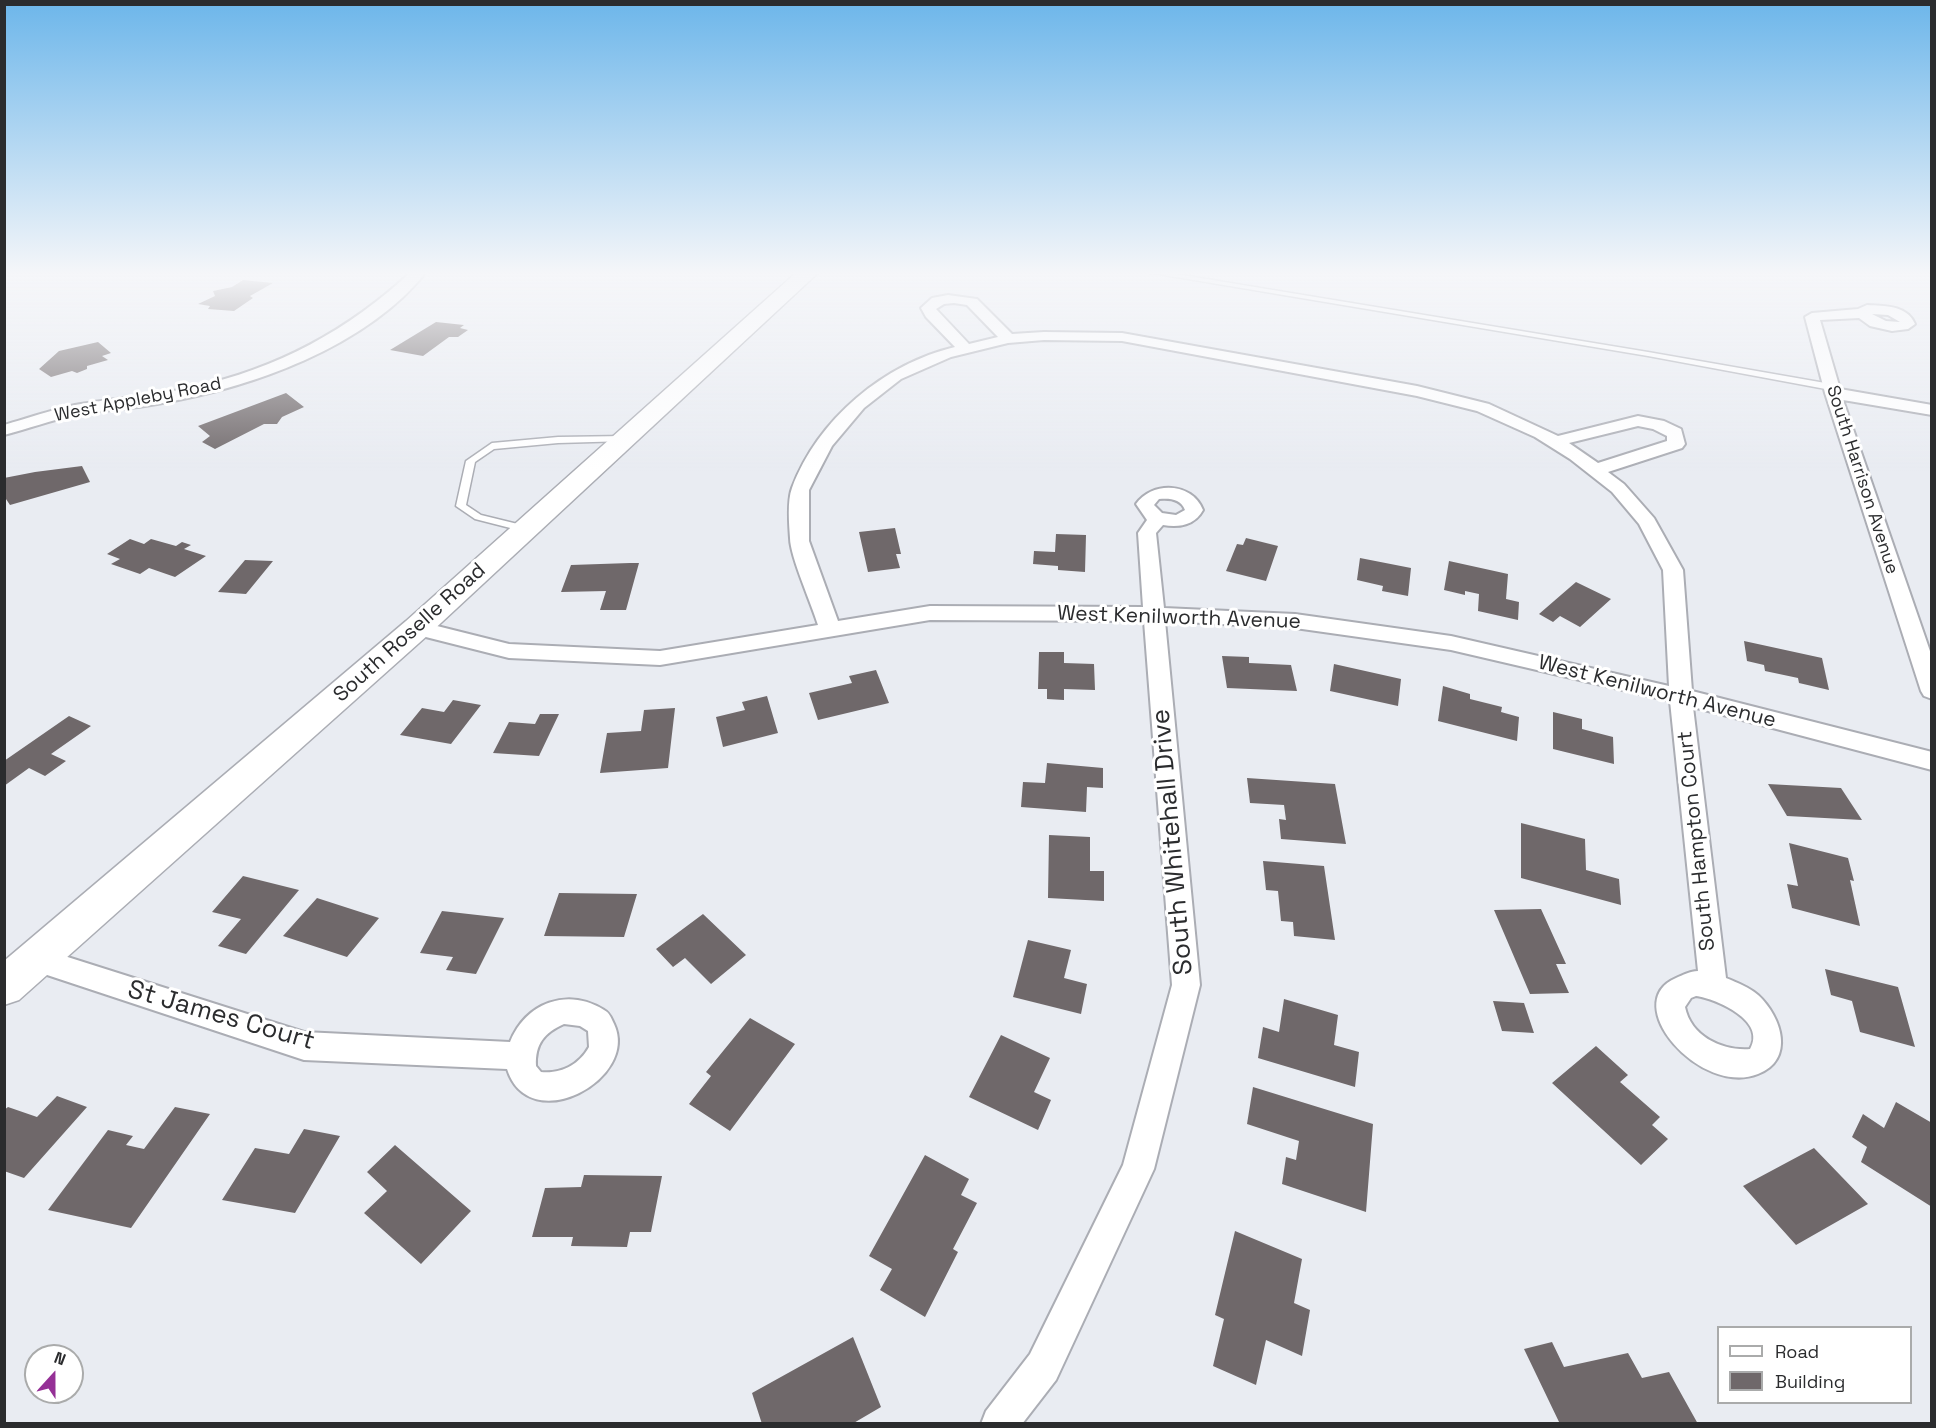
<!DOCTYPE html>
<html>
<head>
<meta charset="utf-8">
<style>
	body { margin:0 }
	#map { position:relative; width:1936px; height:1428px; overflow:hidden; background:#e9ecf2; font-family:"Space Grotesk",sans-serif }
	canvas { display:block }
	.frame { position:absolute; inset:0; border:6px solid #2b2c2e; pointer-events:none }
	.legend { position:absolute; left:1717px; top:1326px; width:195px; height:78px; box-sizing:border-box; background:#fff; border:2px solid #aaabab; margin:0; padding:8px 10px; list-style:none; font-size:18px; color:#2b2c2e }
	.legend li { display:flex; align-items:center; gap:12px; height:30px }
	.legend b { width:30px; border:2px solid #aaabab }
	.north { position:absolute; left:24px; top:1344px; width:60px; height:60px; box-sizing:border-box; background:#fff; border:2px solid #aaabab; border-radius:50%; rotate:21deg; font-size:16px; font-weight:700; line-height:24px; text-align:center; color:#2b2c2e }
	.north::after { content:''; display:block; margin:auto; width:21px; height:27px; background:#953096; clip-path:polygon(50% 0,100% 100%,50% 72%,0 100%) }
</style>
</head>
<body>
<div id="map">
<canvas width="1936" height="1428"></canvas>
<div class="frame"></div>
<ul class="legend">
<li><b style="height:8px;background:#fff"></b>Road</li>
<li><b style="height:16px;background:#6f686a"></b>Building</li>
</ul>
<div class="north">N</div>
</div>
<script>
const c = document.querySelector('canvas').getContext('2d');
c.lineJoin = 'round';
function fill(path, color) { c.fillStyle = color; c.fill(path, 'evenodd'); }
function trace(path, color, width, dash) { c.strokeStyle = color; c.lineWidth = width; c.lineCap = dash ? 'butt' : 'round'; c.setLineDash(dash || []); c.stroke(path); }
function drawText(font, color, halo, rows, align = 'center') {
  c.font = font + ' "Space Grotesk",sans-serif'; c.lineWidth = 6; c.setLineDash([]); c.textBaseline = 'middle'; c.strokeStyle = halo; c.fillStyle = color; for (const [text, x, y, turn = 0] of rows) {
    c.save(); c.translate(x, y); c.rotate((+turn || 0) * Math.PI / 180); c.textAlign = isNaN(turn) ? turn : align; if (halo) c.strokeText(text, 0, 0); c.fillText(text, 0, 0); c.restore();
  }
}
fill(new Path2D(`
	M243,280L273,283L250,296L253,298L234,311L208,309L210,306L198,304L215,296L213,291L232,287Z
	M436,322L464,325L460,328L468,330L458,337H449L423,356L390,350Z
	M98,342L111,353L102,356L108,360L87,366V369L77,373L72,371L51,377L39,369L59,351Z
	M286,393L304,407L282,417L277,424H264L215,449L202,442L210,436L198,426Z
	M82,466L90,482L10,505L4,496V478L35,472Z
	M895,528L901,554H896L900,568L868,572L859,532Z
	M1056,534L1086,535L1085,572L1058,570V566L1033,564L1034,551L1055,552Z
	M1246,538L1278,546L1266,581L1226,571L1237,544L1243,545Z
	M130,539L144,544L151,539L176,546L182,542L191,545L184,549L206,556L175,577L149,568L140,574L111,564L120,559L107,554Z
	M1360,558L1411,568L1408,596L1382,591L1383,586L1357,580Z
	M245,560L273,561L246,594L218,592Z
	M1449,561L1508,574L1506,599L1519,602L1518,620L1478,611L1479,594L1465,591V595L1444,590Z
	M630,563H639L626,610H600L606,591L561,592L571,565Z
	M1576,582L1611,599L1580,627L1560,616L1553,622L1539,614Z
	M1744,641L1822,658L1829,690L1799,683L1798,678L1765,671L1764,665L1747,661Z
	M1039,652H1064V663L1094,664L1095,690L1064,689V700L1047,699V689H1038Z
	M1222,656L1249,657V663L1291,665L1297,691L1227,688Z
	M1334,664L1401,679L1398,706L1330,691Z
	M876,670L889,703L818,720L809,693L852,683L849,676Z
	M1443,686L1470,694V699L1502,707L1501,712L1519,717L1517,741L1438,721Z
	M767,696L778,733L723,747L716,717L745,710L742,702Z
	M453,700L481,705L451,744L400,735L422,708L444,712Z
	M675,708L668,768L600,773L607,733L641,731L644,710Z
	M1553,712L1582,719V729L1613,737L1614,764L1553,749Z
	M540,714H559L539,756L493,753L509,722L535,724Z
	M69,716L91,726L51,754L66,761L45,776L29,768L4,786V761Z
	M1047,763L1103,768V788L1087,787L1086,812L1021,807L1023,782L1045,783Z
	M1247,778L1335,784L1346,844L1281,839L1279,819L1286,820L1284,805L1250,803Z
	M1768,784L1841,788L1862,820L1787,816Z
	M1521,823L1585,839L1586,870L1619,879L1621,905L1521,878Z
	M1049,835L1090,837V871H1104V901L1048,898Z
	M1789,843L1848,858L1854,881L1850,880L1860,926L1792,908L1787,884L1798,886Z
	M1263,861L1324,866L1335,940L1294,936L1293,922L1281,921L1278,891L1266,890Z
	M243,876L299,890L246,954L218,946L241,919L212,912Z
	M559,893L637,894L624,937L544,936Z
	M317,898L379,918L347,957L283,936Z
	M1541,909L1566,964H1556L1569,993L1530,994L1494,910Z
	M442,911L504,918L476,974L446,970L453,957L420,953Z
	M703,914L746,955L711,984L685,958L673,967L656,949Z
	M1028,940L1071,950L1064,978L1087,984L1081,1014L1013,997Z
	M1825,969L1898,987L1915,1047L1860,1032L1852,1001L1831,995Z
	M1284,999L1338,1015L1334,1045L1359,1052L1355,1087L1258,1058L1263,1027L1279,1032Z
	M1493,1001L1524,1003L1534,1033L1502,1031Z
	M750,1018L795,1044L730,1131L689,1104L711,1076L706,1072Z
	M1001,1035L1050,1058L1034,1092L1051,1100L1038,1130L969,1097Z
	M1596,1046L1628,1075L1620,1082L1660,1117L1652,1125L1668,1139L1641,1165L1552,1083Z
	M1253,1087L1373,1124L1366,1212L1282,1184L1286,1157L1296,1160L1299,1141L1247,1124Z
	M57,1096L87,1107L24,1178L4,1171V1110L8,1107L37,1117Z
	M1896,1102L1932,1123V1207L1861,1162L1867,1147L1852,1137L1863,1114L1884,1128Z
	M175,1107L210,1114L131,1228L48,1210L108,1130L133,1136L126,1145L144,1149Z
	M304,1129L340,1136L295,1213L222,1200L255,1148L289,1154Z
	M395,1145L471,1211L421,1264L364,1213L387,1191L367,1172Z
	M1814,1148L1868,1204L1796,1245L1743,1186Z
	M925,1155L969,1179L961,1195L977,1203L953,1249L958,1252L925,1317L880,1290L892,1269L869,1256Z
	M584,1175L662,1176L651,1232H630L627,1247L571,1246L573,1237H532L545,1188L581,1187Z
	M1235,1231L1302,1259L1294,1303L1310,1310L1302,1356L1266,1340L1256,1385L1213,1366L1224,1319L1215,1315Z
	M853,1337L881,1407L852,1424H762L752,1393Z
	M1552,1342L1564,1367L1628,1353L1642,1378L1669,1372L1698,1424H1560L1524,1349Z`), '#6f686a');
const lane = new Path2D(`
	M1140,271H1158L1648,352L1831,384L1835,387L1831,390L1648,356Z
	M625,436L630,439L628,441L558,443L494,449L475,462L466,505L481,515L530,527V531L526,532L475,519L456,506L466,461L492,443L558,437Z`);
const street = new Path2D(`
	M412,271H427C366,348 250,388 157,404C130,409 102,410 75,415C51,420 28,429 4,435V425C28,418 51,410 75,405C114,398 154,396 193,387C277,369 349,330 412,271Z
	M948,295L977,299L1012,334L1044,332L1122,333L1417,386L1489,404L1558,436L1638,416L1664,421L1681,429L1685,444L1682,448L1608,472L1624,484L1654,518L1683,570L1692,691L1932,752V770L1693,707L1726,978C1738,983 1749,987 1758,995C1782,1017 1795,1060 1758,1074C1701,1097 1618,1003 1676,978C1683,975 1690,971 1698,971L1670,701L1451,650L1295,628L1165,621L1200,985L1154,1169L1056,1380L1022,1424H981L986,1411L1030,1354L1123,1165L1172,985L1144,621L930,620L660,665L509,658L410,633L407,628L410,623L417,621L509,644L660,651L818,625C812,605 790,556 790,538C789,524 787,501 792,488C818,419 884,364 955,347L926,317L921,308L932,298ZM954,303L967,305L998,337L969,344L936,309L944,304ZM1044,340L1122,341L1417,396L1477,411L1535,437L1570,459L1612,492L1639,524L1663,570L1669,686L1451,636L1295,614L1164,608L1156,533L1163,525C1179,528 1195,525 1203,510C1192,482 1152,481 1136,504L1147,520L1138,533L1143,607L930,606L838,621L809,541V490L832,446L864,408L901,379L951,357L1008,343ZM1638,426L1653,429L1667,436V441L1598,463L1569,443ZM1159,499C1170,498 1181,499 1185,510L1176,515L1162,513L1154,505ZM1696,996C1717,999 1767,1021 1750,1049C1723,1051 1691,1037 1685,1007L1691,998Z
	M1867,305C1885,306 1907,305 1915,324L1908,329L1892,331L1870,326L1859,318L1820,320L1840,389L1932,405V415L1843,400L1932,657V699L1924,696L1921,691L1825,393L1805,317L1812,313L1858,309ZM1872,314L1888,315L1900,322L1886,321Z
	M36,947L304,1032L510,1042C526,1003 567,987 604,1010C610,1013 611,1018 614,1024C640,1079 529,1139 507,1069L304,1060L26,968L22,959L26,950ZM564,1024L580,1026L588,1031L589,1047C579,1065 561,1074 541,1072L536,1066C535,1044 544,1033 564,1024Z`);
const secondary = new Path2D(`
	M798,271H820L428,635L19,1000L4,1005V961L406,621Z`);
trace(lane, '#abadb4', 3);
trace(street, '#abadb4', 4);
trace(secondary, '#abadb4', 3);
fill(lane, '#fff');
fill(street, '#fff');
fill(secondary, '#fff');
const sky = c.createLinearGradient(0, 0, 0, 471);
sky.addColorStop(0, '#6cb6ea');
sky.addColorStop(0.58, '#f5f6f9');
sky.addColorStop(1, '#f5f6f900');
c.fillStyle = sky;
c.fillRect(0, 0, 1936, 471);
drawText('18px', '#2b2c2e', '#fff', [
	["West Appleby Road",138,400,-11],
	["South Harrison Avenue",1862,480,72]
]);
drawText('21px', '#2b2c2e', '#fff', [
	["West Kenilworth Avenue",1179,618,2],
	["South Roselle Road",410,633,-42],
	["West Kenilworth Avenue",1657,692,14],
	["South Hampton Court",1697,841,-96]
]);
drawText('26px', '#2b2c2e', '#fff', [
	["South Whitehall Drive",1173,842,-95],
	["St James Court",221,1016,16]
]);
</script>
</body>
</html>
